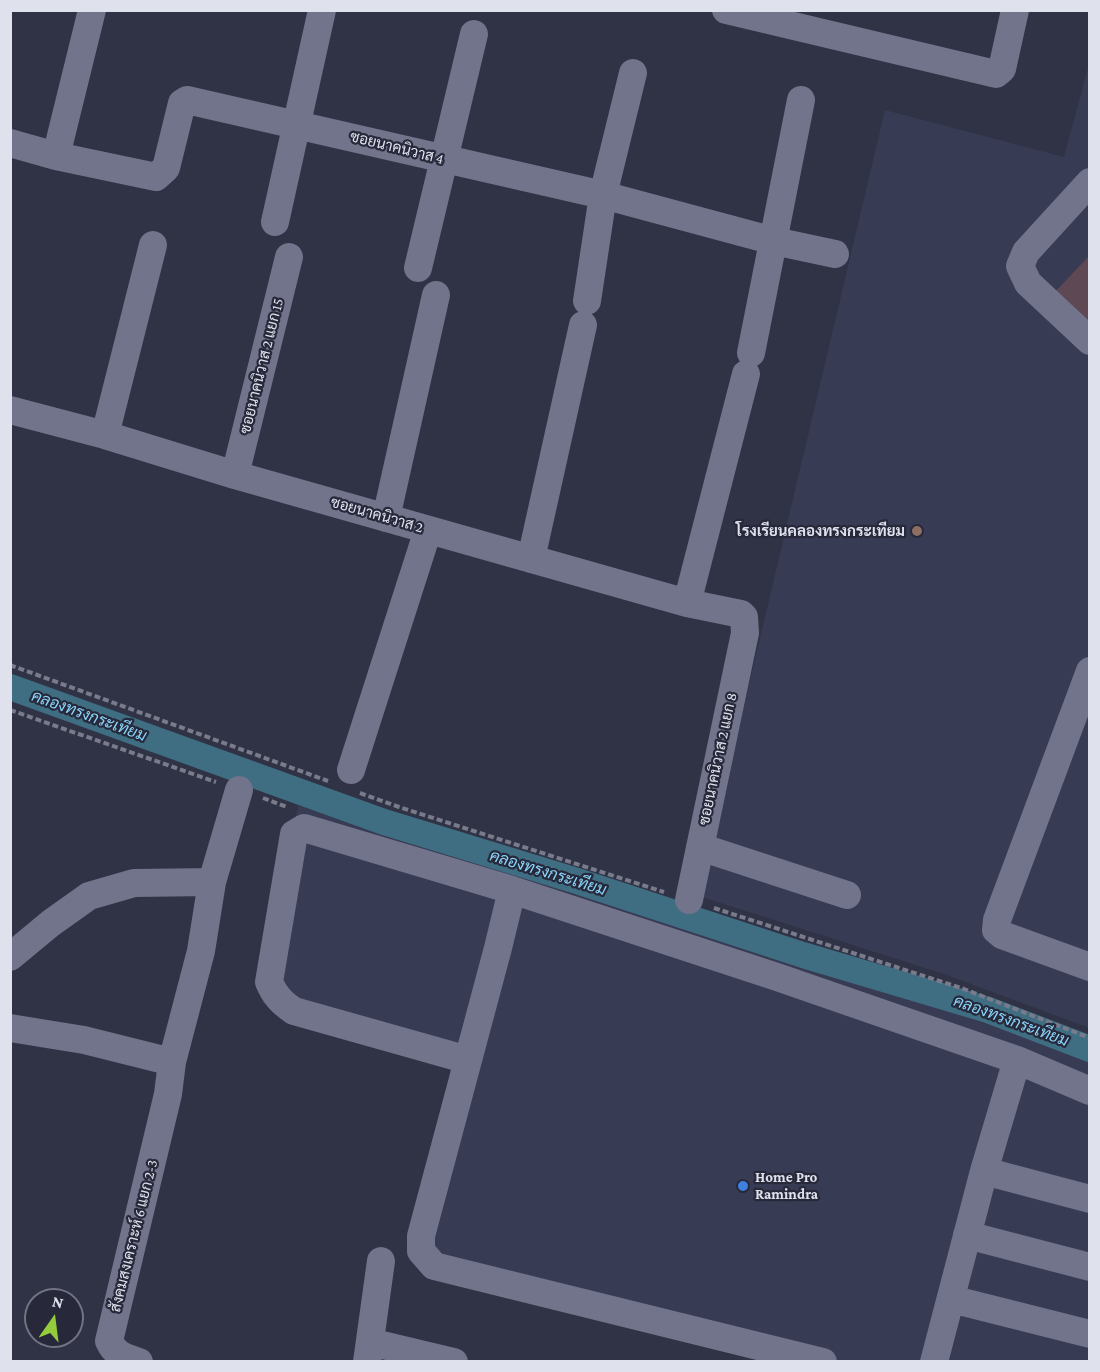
<!DOCTYPE html>
<html>
<head>
<meta charset="utf-8">
<style>
	body { margin:0 }
	#map { position:relative; width:1100px; height:1372px; overflow:hidden; background:#303346; font-family:"Crimson Pro",serif }
	canvas { display:block }
	.frame { position:absolute; inset:0; border:12px solid #dfe1ed; pointer-events:none }
	.north { position:absolute; left:24px; top:1288px; width:60px; height:60px; box-sizing:border-box; background:#27293b; border:2px solid #717382; border-radius:50%; rotate:14deg; font-size:16px; font-weight:700; line-height:24px; text-align:center; color:#dfe1ed }
	.north::after { content:''; display:block; margin:auto; width:21px; height:27px; background:#94cc3c; clip-path:polygon(50% 0,100% 100%,50% 72%,0 100%) }
</style>
</head>
<body>
<div id="map">
<canvas width="1100" height="1372"></canvas>
<div class="frame"></div>
<div class="north">N</div>
</div>
<script>
const c = document.querySelector('canvas').getContext('2d');
c.lineJoin = 'round';
function fill(path, color) { c.fillStyle = color; c.fill(path, 'evenodd'); }
function trace(path, color, width, dash) { c.strokeStyle = color; c.lineWidth = width; c.lineCap = dash ? 'butt' : 'round'; c.setLineDash(dash || []); c.stroke(path); }
function drawText(font, color, halo, rows, align = 'center') {
  c.font = font + ' "Crimson Pro",Sarabun,serif'; c.lineWidth = 4.5; c.setLineDash([]); c.textBaseline = 'middle'; c.strokeStyle = halo; c.fillStyle = color; for (const [text, x, y, turn = 0] of rows) {
    c.save(); c.translate(x, y); c.rotate((+turn || 0) * Math.PI / 180); c.textAlign = isNaN(turn) ? turn : align; if (halo) c.strokeText(text, 0, 0); c.fillText(text, 0, 0); c.restore();
  }
}
fill(new Path2D(`
	M1089,64V1028L947,975L699,896L885,110L1064,157Z
	M299,800L990,1023L1089,1061V1361H782L419,1266L451,1065L262,1003Z`), '#383b54');
trace(new Path2D(`
	M10,687L384,822L577,881L803,955L988,1010L1090,1049`), '#3f6d82', 26);
fill(new Path2D(`
	M1090,255V330L1052,295Z`), '#5d4854');
trace(new Path2D(`
	M10,665L328,781
	M10,710L216,782
	M360,793L399,807L664,892
	M263,798L287,807
	M714,908L964,989L1090,1038`), '#797b8b', 4, [6, 3]);
trace(new Path2D(`
	M726,10L996,74L1002,69L1015,10
	M10,143L56,156L156,177L166,168L182,103L187,100L603,195L774,241L835,254
	M56,156L92,10
	M1090,182L1026,252L1020,266L1028,283L1090,341
	M275,222L322,10
	M418,268L474,34
	M587,301L603,195L633,73
	M751,353L801,100
	M10,410L105,435L235,475L687,603L741,614L744,617L745,633L689,900
	M105,435L153,245
	M235,475L289,257
	M386,518L436,295
	M531,559L583,325
	M687,603L746,374
	M1090,671L997,920L996,930L1002,935L1090,967
	M351,770L428,530
	M700,847L847,895
	M10,957L51,923L89,896L134,883L212,882
	M10,1028L84,1040L172,1062L201,951L212,882L239,790
	M468,1060L294,1011C282,1003 275,996 269,982L294,834L304,828L512,890
	M984,1171L1090,1199
	M967,1235L1090,1267
	M951,1299L1090,1334
	M370,1342L454,1362
	M139,1362C125,1357 115,1355 109,1341L168,1094L172,1062
	M367,1362L381,1261
	M823,1362L434,1266L421,1251V1236L498,948L512,890L777,977L1017,1060L1090,1091
	M934,1362L984,1171L1017,1060`), '#71748a', 28);
for (const [x, y, r, color] of [
	[917,531,6,"#8d6e63"],
	[743,1186,6,"#3f7fe0"]
]) { const dot = new Path2D(); dot.arc(x, y, r, 0, 2 * Math.PI); c.fillStyle = color; c.fill(dot); trace(dot, '#27293b', 2); }
drawText('15px', '#dfe1ed', '#27293b', [
	["ซอยนาคนิวาส 4",397,148,14],
	["ซอยนาคนิวาส 2 แยก 15",262,366,-76],
	["ซอยนาคนิวาส 2",377,515,16],
	["ซอยนาคนิวาส 2 แยก 8",718,759,-78],
	["สังคมสงเคราะห์ 6 แยก 2-3",134,1236,-76]
]);
drawText('bold 15px', '#dfe1ed', '#27293b', [
	["โรงเรียนคลองทรงกระเทียม",905,531],
	["Home Pro",755,1177,"left"],
	["Ramindra",755,1194,"left"]
], 'right');
drawText('italic 16px', '#89d4f9', '#27293b', [
	["คลองทรงกระเทียม",89,716,20],
	["คลองทรงกระเทียม",548,873,17],
	["คลองทรงกระเทียม",1011,1021,20]
]);
</script>
</body>
</html>
